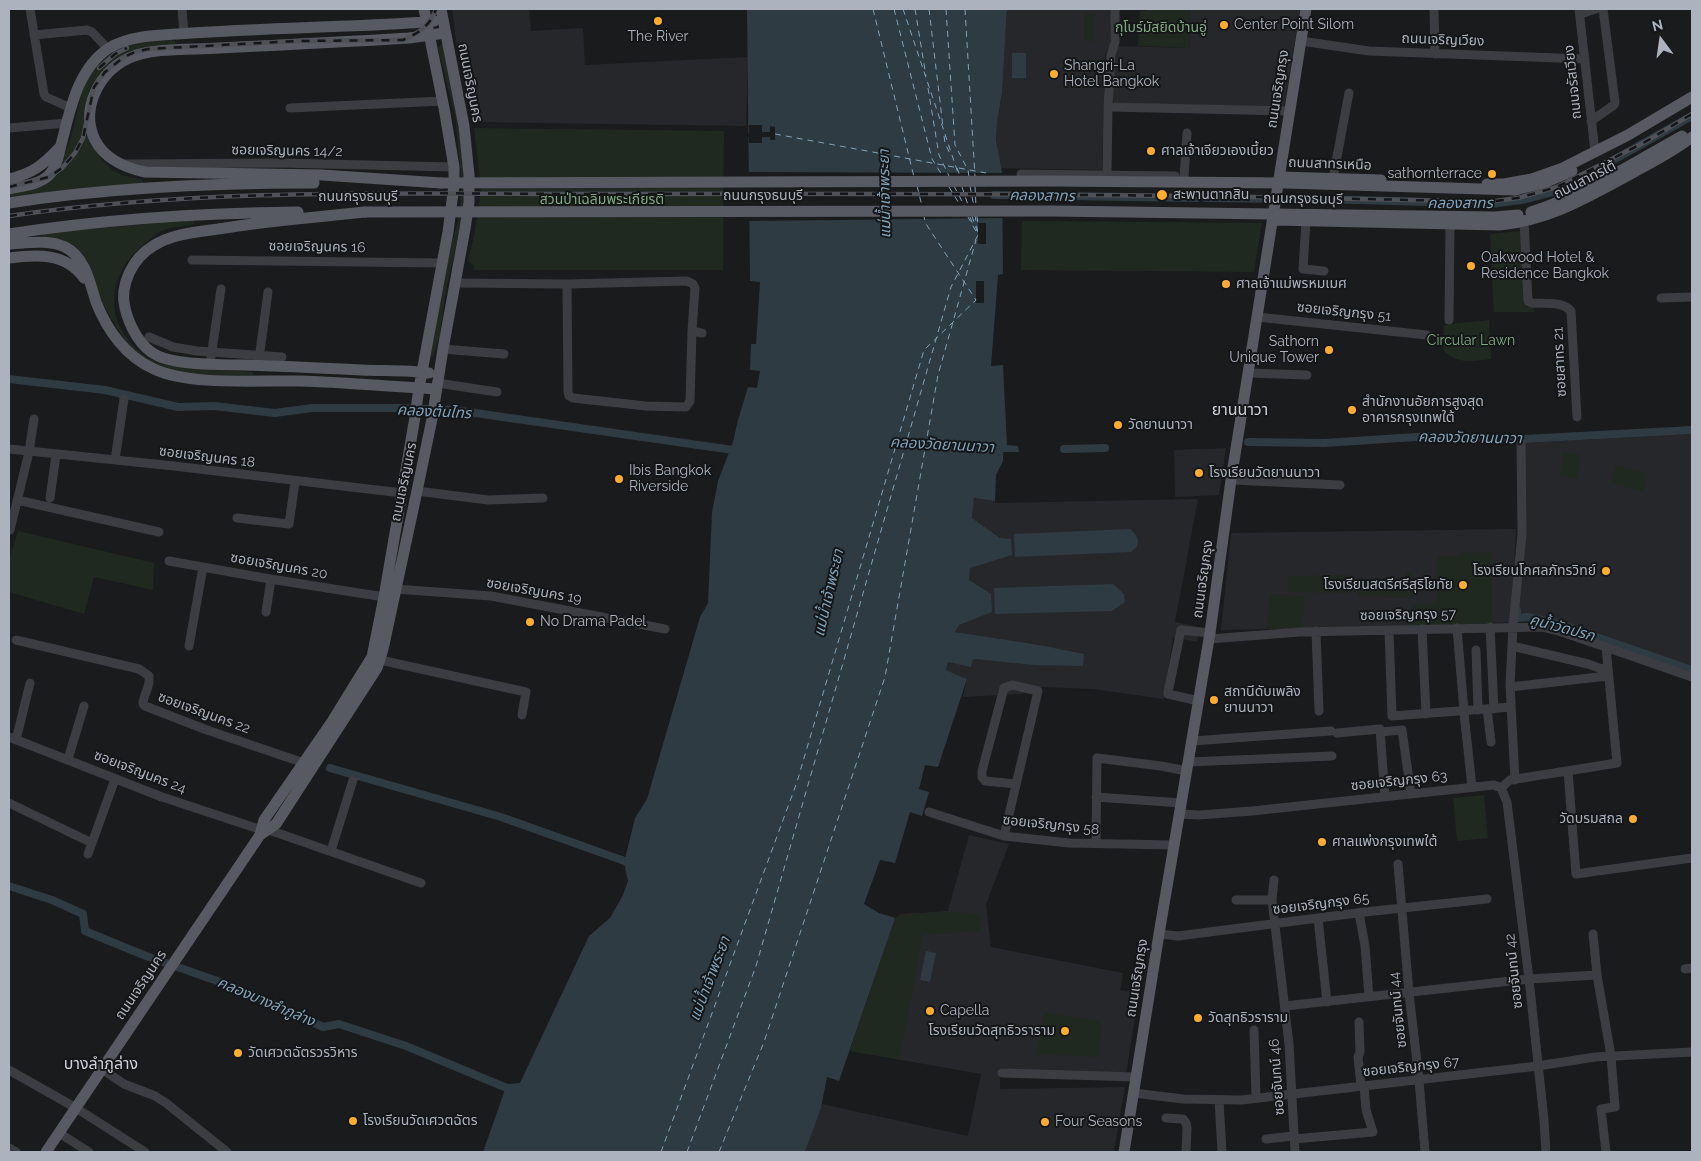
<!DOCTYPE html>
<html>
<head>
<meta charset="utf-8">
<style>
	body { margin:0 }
	#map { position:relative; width:1701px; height:1161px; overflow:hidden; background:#1a1b1d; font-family:Raleway,sans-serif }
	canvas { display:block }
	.frame { position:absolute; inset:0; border:10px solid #acb3be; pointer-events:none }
	.north { position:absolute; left:1636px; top:15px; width:50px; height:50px; -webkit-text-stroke:4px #151618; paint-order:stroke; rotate:346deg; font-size:14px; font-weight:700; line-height:20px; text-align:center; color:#acb3be }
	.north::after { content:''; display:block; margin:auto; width:18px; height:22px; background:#acb3be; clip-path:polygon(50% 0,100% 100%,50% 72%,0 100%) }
</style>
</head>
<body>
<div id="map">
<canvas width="1701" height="1161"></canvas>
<div class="frame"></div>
<div class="north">N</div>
</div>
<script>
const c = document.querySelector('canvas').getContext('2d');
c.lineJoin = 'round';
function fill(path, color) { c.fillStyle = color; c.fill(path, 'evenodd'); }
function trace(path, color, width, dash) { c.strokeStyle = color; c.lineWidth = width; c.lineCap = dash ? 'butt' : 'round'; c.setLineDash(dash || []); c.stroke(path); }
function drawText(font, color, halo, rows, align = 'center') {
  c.font = font + ' Raleway,"Noto Sans Thai",sans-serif'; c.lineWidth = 4; c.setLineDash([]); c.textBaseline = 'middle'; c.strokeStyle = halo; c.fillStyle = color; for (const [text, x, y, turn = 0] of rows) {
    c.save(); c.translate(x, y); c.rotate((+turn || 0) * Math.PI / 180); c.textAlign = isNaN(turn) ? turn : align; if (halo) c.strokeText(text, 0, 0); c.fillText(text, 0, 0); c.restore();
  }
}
fill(new Path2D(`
	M452,9H529L531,31L583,28L585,65L748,57L746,126L473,122L455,34Z
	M1007,9H1112L1110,44L1105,55L1102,170L1000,168L996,140L997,123L1002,93Z
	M1190,9H1300L1284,108L1114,103V100H1112L1116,46L1189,48Z
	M1692,434V670L1566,626L1530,617L1515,616L1524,443Z
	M1226,448L1219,495L1175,497L1174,450Z
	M974,498L995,501V503L1198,499L1175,622L1199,627L1198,634L1197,642L1173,637L1164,699L1093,689L1036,687L1021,694L963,697L967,679L946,670L948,662L972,659L1009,662L1012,642L955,632L958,625L970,568L1000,538L972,518Z
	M1516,529L1511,622L1412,626L1221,630L1231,533Z
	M969,835L1009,844L986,904L991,947L1123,973L1120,990L1139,993L1126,1074L1000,1071V1089L1125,1087L1114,1152H805L822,1104L968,1136L981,1074L850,1051L895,918L902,914L948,911Z`), '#26272a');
fill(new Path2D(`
	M1147,9H1190L1189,48L1138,46L1140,11H1146Z
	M1084,13H1095V41H1084Z
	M171,40L175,41L176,44L146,51L95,87L92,145L102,160L110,168L122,175L143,180V183L9,200V193L53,178L58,172L71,137L82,93L87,78L94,67L108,56L133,43Z
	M442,44L444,47L458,122L465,177L462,218L446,291L439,339L433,357L430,356L452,242L458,221L462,187L455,116L438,48Z
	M474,128L724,131L723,270H474V266L468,261L475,231L481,189Z
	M193,220L195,224C184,226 171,227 161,231C158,232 154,236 152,238C128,254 110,281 115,312C118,330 133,348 148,358C164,369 230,370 253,372V375L249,377C227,375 167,375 150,364C116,343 97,287 77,253L45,240L43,236L45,233Z
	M1022,221L1262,223L1254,272L1021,270Z
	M1520,231L1534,312H1494L1490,234Z
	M1489,320L1491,359C1472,361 1458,365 1443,350L1444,326L1449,324Z
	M1563,452L1580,455L1577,478L1560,476Z
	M1616,465L1648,474L1643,492L1611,482Z
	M18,531L154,563L153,590L94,577L84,614L9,592V556H10Z
	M1460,552L1492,553V623L1412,626V605L1437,604L1438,556H1459Z
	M1406,572H1412V597L1358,596L1357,588L1405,589Z
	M1350,575V593L1288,592V576Z
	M1270,595L1305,596L1302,628L1266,629Z
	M1484,795L1488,838L1457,841L1453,798Z
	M948,912L979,914L981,931L923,934L900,1059L850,1051L895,918L902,914Z
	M1044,1012L1102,1022L1099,1057L1036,1054Z`), '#202920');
fill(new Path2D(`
	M747,9H1007L1002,93L997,123L996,140L1002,172L1003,274L998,275L991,366L1003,365L1007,445L1018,446L1019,452H1003V461L996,475L995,501L974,498L972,518L1000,538L1011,539L1012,555L970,568L969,580L991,594L992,612L959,625L955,632L1039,645L1084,654L1083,666L1035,665L973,659L971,667L948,662L946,670L967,679L938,767L925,765L919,789L929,792L922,816L910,812L895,863L880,860L864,904L879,913L895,918L839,1081L827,1077L821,1108L805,1152H483L507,1084L520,1083L589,936L610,918L623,895L628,881L624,863L635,818L647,799L700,617L708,603L712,512L718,481L733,442L738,420L748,387L757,388L760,371L750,370L751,344H756L760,282L750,281Z
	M1012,53H1026V78H1012Z
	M1130,529C1139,537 1142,544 1131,552L1015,557L1014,534Z
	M1113,584L1124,594L1125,602L1112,611L995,614L994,588Z
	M926,951L936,953L930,982L920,980Z`), '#2e3b43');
fill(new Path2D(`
	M749,125H762V132H770V126L775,127V140H770V137H762V143H749V138H746V134H749Z
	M747,172L1004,173L1005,218L747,221Z
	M978,223H986V244H978Z
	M976,281H984V303H976Z`), '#1a1b1d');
trace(new Path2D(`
	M994,195L1197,198
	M1206,198L1359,200L1492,204L1527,199L1560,190L1692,116
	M9,379L105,390L178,407L214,406L275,413L312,408H398L454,410L740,451
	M1248,442L1324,443L1431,436L1524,439L1692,430
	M1064,449L1105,448
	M1517,610V618L1528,617L1559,624L1692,670
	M330,768L501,817L633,864
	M9,886L52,900L83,914L85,931L146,956L226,984L267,1001L323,1027L339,1024L406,1046L514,1091`), '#2e3b43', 8);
trace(new Path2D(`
	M873,9L914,177
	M894,9L932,159L942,175
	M903,9L959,176
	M915,9L926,76
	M929,9L943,127
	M946,9L955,145L968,170L969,177
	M965,9L975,177
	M928,88L939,155L949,176
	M775,134L986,173
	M944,136L945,143L951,156
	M957,168L960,176
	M917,186L922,206
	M954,186L965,207
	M970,186L974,207
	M975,186L976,207
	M949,187L960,205
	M962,187L968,205
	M975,215L978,234
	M972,216L977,231
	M977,216L978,227
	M970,217L974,227
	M661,1152L797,782L924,350L976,300L926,224L924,217
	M687,1152L756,966L951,287L978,235L968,217
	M719,1152L764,1042L885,677L938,375L976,240`), '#80a3bb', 1, [6, 5]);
trace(new Path2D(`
	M30,9L44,94L46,97L71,108
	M182,9L184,34
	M1434,9L1435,54
	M1579,9L1595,152
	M1580,14L1596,9
	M34,35L87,30L92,32L108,49
	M1301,41L1369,51L1585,59
	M1108,107L1290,111
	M290,108L443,101
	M1591,121L1614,105L1615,102L1603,9
	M9,128L67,123
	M125,164L279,163L454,167
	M1021,174L1175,176
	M1107,176L1108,107L1111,55L1115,42V9
	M1184,177L1187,133
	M1333,178L1349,93
	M1306,221L1303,269L1324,271
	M1524,221L1528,301L1532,303C1545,304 1562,301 1571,311L1577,417
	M192,260L441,263
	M455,283L567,284L568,392L569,396L573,398L646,406L686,407L690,401L692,331
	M567,284L687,281L693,284L695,288L692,331L702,333
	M1661,298L1692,297
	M1257,317L1427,335
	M1449,320L1450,224
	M149,337L173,347L197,351L282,357
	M443,349L504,354
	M259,359L268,292
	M210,364L221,289
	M1249,373L1307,375
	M437,383L497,392
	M9,449L174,466L402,493
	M115,460L124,399
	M1231,480L1340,485
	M417,491L488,500L543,498
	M50,498L56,455
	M17,500L159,532
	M237,518L289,524L295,482
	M10,530L29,452L34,419
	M169,561L264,578L384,597
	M396,589L491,596L665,629
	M266,612L271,579
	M1490,627L1494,709
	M1457,628L1464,711
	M1422,629L1426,714
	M1389,630L1392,716L1511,707
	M1316,631L1319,711
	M1209,639L1300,632L1542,627L1562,632L1692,677
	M16,640L139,669L149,676C151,687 143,694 143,704L145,706L207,730L304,763
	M189,646L203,567
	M1512,646L1588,664L1608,671
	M1476,650L1478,710
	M380,660L526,692L522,715
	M1510,687L1608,676
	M1199,701L1168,694V692L1181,630L1210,633
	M1487,709L1491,742
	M1464,713L1472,787
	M1381,732L1402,730L1411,794
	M1337,733L1380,729L1385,797
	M9,737L162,797L262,830
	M16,740L30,683
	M1192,741L1331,731
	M68,759L84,706
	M1188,762L1332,756
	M1568,771L1576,874L1692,858
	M1515,780L1510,685L1513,626L1522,534L1521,442
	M1501,788L1507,802L1529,979L1544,1120L1546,1152
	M1501,788L1510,780L1617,763L1606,647
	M1096,797L1181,803
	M9,803L92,843L115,779
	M929,812L1004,836L1069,843L1174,845
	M1180,814L1199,815L1252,811L1494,785L1501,788
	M269,830L421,883
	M1004,836L1038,691L1012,685L1004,688L982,771V777L985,781L1016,784
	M1096,843L1097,758L1161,766L1187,771
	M331,851L353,780
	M88,854L92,843
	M1398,864L1409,993L1419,1080L1425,1152
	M1274,880L1272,900L1289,1044L1295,1152
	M1236,900H1272
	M1359,913L1365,946L1369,997
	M1318,918L1327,1002
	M1159,934L1178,936L1365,912L1487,899
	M1593,934L1597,975L1611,1056L1615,1107L1601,1109L1606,1152
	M1685,969L1692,968
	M1285,1006L1529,979L1597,975
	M1359,1022L1360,1052L1358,1057L1361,1086
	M1254,1030L1256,1098
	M102,1069L124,1084L155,1096L166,1103L227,1152
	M9,1070L76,1108L145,1152
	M1002,1073L1136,1077
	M1134,1093L1183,1099L1241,1100L1538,1066L1595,1057L1692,1052
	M1219,1100L1222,1152
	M1166,1118L1183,1119L1186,1123L1187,1128L1186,1152
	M59,1133L89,1152
	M1266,1139L1294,1136
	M1294,1139L1373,1132L1366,1110L1364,1086
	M9,1148L16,1152`), '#3b3d43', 9);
trace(new Path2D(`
	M1280,177L1381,180
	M9,179C33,173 42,166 59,148
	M441,183L322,175L145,172C126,168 105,159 95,140C80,109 99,72 129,58C154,47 192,50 219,48C283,45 346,42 409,38L445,33
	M1487,184H1504L1532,179L1563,168L1628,135L1692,97
	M9,189C22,186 38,185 48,176C56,169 59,154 61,145C70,111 77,69 109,48C132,34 165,35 191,33C242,30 294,28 346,26C375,25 405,24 434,21
	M1515,190L1544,183L1572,171
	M9,203C110,187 212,183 314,183
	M365,212C316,217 267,221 218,229C196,232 172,234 153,246C133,258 119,285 125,308C129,325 140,348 158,356C178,365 221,365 244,365C283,366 322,368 361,370C384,371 407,370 429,373
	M1531,212C1585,195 1633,163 1682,136
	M1274,220L1500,225C1550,220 1586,198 1629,175C1650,163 1673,152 1692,137
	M9,234C105,219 201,213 298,212
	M9,244C27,243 48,239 65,247C85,257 90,283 96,302C107,330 126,357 154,369C190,386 259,380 300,381C345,382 391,387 436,389
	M9,258C37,254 66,253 84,278
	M260,835L276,824L377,668L383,649L417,491L432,419L443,349L465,229L469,202V175L464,126L441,9
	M46,1152L260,835L264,820L333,720L372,657L384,597L415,417L419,388L448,232L454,185V167L444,108L424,9
	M1124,1152L1159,934L1210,633L1231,480L1306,9`), '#575a62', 11);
const rail = new Path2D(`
	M99,68L115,54L127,48
	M9,187L49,177L62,168L75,153L83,138L94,87L105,72L124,57L135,52L148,49L297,41L403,40C419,33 430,26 436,9
	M9,216C208,187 410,194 610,194C903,193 1195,194 1488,202L1518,198L1557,187L1645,142L1692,114`);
trace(rail, '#4e5158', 4.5);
trace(rail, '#151618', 2.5, [8]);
trace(new Path2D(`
	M441,183L1050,181L1285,183L1515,190
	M365,212L1051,211L1495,217L1518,215`), '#575a62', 11);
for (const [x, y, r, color] of [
	[658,21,5,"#ffad31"],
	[1224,25,5,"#ffad31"],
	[1054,74,5,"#ffad31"],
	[1151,151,5,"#ffad31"],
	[1492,174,5,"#ffad31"],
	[1162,195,6,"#ffad31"],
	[1471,266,5,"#ffad31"],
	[1226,284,5,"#ffad31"],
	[1329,350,5,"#ffad31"],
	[1352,410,5,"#ffad31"],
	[1118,425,5,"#ffad31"],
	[1199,473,5,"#ffad31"],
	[619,479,5,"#ffad31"],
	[1606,571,5,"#ffad31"],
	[1463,585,5,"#ffad31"],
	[530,622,5,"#ffad31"],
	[1214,700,5,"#ffad31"],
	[1633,819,5,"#ffad31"],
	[1322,842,5,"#ffad31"],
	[930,1011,5,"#ffad31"],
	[1198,1018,5,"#ffad31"],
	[1065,1031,5,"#ffad31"],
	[238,1053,5,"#ffad31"],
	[353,1121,5,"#ffad31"],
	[1045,1122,5,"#ffad31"]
]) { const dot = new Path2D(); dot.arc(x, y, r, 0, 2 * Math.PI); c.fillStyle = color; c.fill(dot); trace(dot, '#151618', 2); }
drawText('14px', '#acb3be', '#151618', [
	["Center Point Silom",1234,25],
	["The River",658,37,"center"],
	["Shangri-La",1064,66],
	["Hotel Bangkok",1064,82],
	["ศาลเจ้าเจียวเองเบี้ยว",1161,151],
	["sathornterrace",1482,174,"right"],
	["สะพานตากสิน",1173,195],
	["Oakwood Hotel &",1481,258],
	["Residence Bangkok",1481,274],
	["ศาลเจ้าแม่พรหมเมศ",1236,284],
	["Sathorn",1319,342,"right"],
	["Unique Tower",1319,358,"right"],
	["สำนักงานอัยการสูงสุด",1362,402],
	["อาคารกรุงเทพใต้",1362,418],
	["วัดยานนาวา",1128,425],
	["Ibis Bangkok",629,471],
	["Riverside",629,487],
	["โรงเรียนวัดยานนาวา",1209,473],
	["โรงเรียนโกศลภัทรวิทย์",1596,571,"right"],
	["โรงเรียนสตรีศรีสุริโยทัย",1453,585,"right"],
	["No Drama Padel",540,622],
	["สถานีดับเพลิง",1224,692],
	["ยานนาวา",1224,708],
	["วัดบรมสถล",1623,819,"right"],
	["ศาลแพ่งกรุงเทพใต้",1332,842],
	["Capella",940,1011],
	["วัดสุทธิวราราม",1208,1018],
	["โรงเรียนวัดสุทธิวราราม",1055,1031,"right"],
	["วัดเศวตฉัตรวรวิหาร",248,1053],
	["โรงเรียนวัดเศวตฉัตร",363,1121],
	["Four Seasons",1055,1122]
], 'left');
drawText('14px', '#81aa81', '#151618', [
	["กุโบร์มัสยิดบ้านอู่",1161,28],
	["สวนป่าเฉลิมพระเกียรติ",602,200],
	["Circular Lawn",1471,341]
]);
drawText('14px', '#acb3be', '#151618', [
	["ถนนเจริญเวียง",1443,40,2],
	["ถนนจรัสเวียง",1573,82,-96],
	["ถนนเจริญนคร",470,83,79],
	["ถนนเจริญกรุง",1278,89,-81],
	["ซอยเจริญนคร 14/2",287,151,1],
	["ถนนสาทรเหนือ",1330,164,2],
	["ถนนสาทรใต้",1585,180,-27],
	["ถนนกรุงธนบุรี",763,196],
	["ถนนกรุงธนบุรี",358,197],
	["ถนนกรุงธนบุรี",1303,199,1],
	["ซอยเจริญนคร 16",317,247,1],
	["ซอยเจริญกรุง 51",1344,312,6],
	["ซอยสาทร 21",1560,362,-93],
	["ซอยเจริญนคร 18",207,457,7],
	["ถนนเจริญนคร",404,482,-78],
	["ซอยเจริญนคร 20",279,566,10],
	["ถนนเจริญกรุง",1203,579,-82],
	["ซอยเจริญนคร 19",534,591,10],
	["ซอยเจริญกรุง 57",1408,615,-1],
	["ซอยเจริญนคร 22",204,713,20],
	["ซอยเจริญนคร 24",140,772,21],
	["ซอยเจริญกรุง 63",1399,781,-6],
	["ซอยเจริญกรุง 58",1051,825,6],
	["ซอยเจริญกรุง 65",1321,904,-7],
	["ซอยจันทน์ 42",1514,971,-96],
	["ถนนเจริญกรุง",1137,978,-81],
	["ถนนเจริญนคร",141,985,-56],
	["ซอยจันทน์ 44",1398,1010,-96],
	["ซอยเจริญกรุง 67",1411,1067,-6],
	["ซอยจันทน์ 46",1277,1077,-94]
]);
drawText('italic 15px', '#80a3bb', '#151618', [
	["แม่น้ำเจ้าพระยา",885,194,-91],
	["คลองสาทร",1042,196,1],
	["คลองสาทร",1460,203],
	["คลองต้นไทร",434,412,3],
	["คลองวัดยานนาวา",1470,438,1],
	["คลองวัดยานนาวา",942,445,3],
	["แม่น้ำเจ้าพระยา",829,593,-77],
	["คูน้ำวัดปรก",1562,628,15],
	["แม่น้ำเจ้าพระยา",710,979,-69],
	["คลองบางลำภูล่าง",266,1002,23]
]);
drawText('16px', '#cdd1d9', '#151618', [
	["ยานนาวา",1240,410],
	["บางลำภูล่าง",101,1064]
]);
</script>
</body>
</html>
